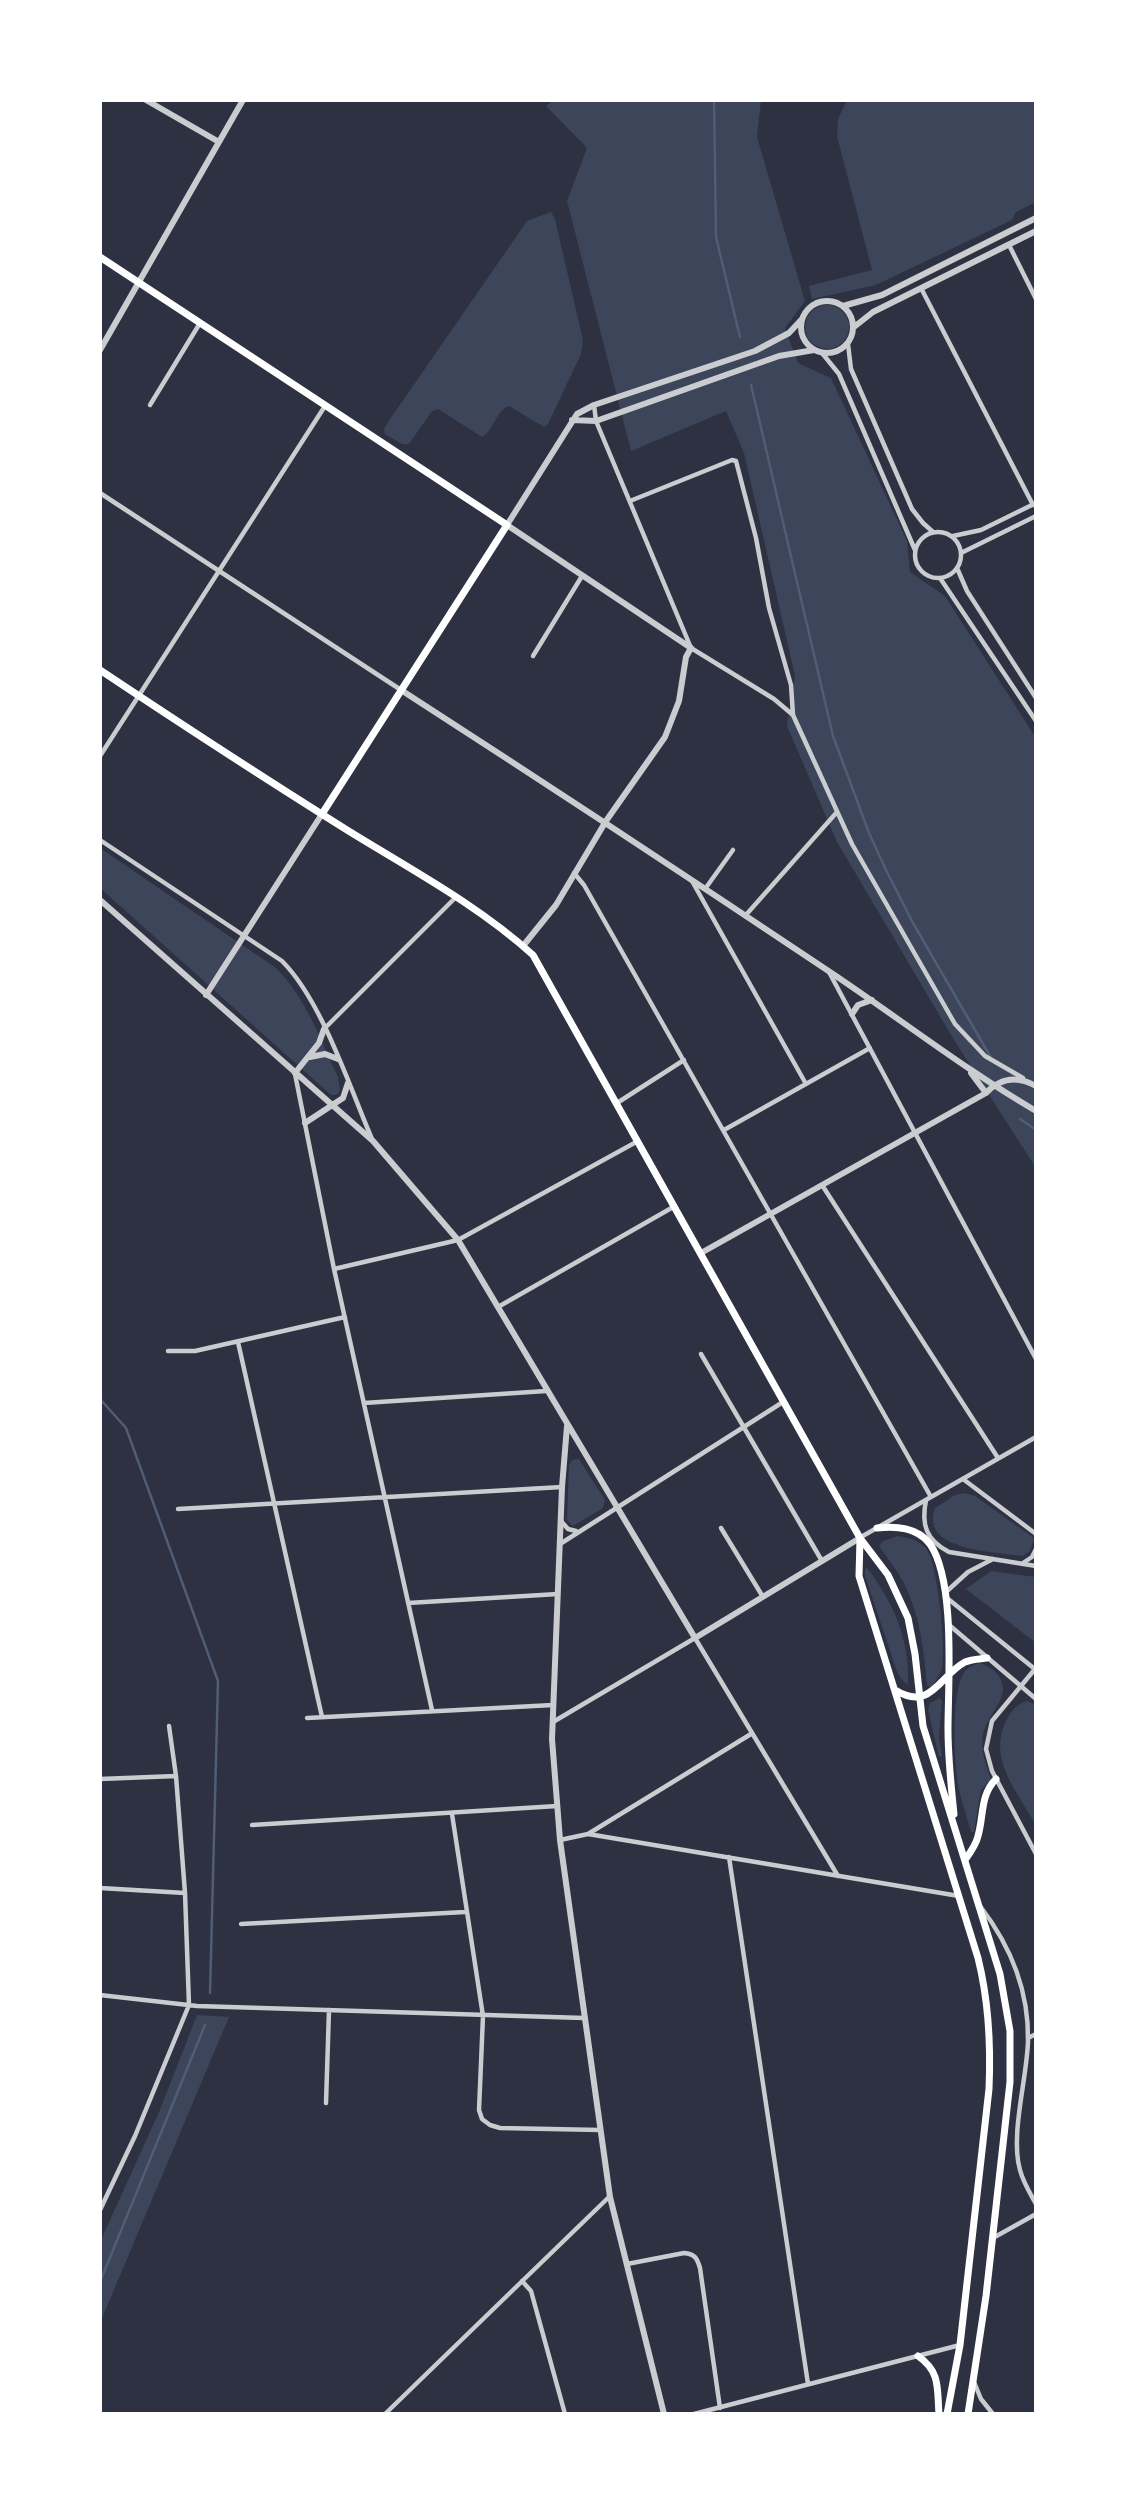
<!DOCTYPE html>
<html>
<head>
<meta charset="utf-8">
<style>
	body { margin:0 }
	#map { position:relative; width:1136px; height:2514px; overflow:hidden; background:#2d3142; font-family:Merriweather,serif }
	canvas { display:block }
	.frame { position:absolute; inset:0; border:102px solid #fff; pointer-events:none }
</style>
</head>
<body>
<div id="map">
<canvas width="1136" height="2514"></canvas>
<div class="frame"></div>
</div>
<script>
const c = document.querySelector('canvas').getContext('2d');
c.lineJoin = 'round';
function fill(path, color) { c.fillStyle = color; c.fill(path, 'evenodd'); }
function trace(path, color, width, dash) { c.strokeStyle = color; c.lineWidth = width; c.lineCap = dash ? 'butt' : 'round'; c.setLineDash(dash || []); c.stroke(path); }
fill(new Path2D(`
	M554,100H761L757,137L805,301L785,328L798,363L831,378L907,541L910,572L945,596L1036,738V1168L954,1040L837,842L787,726L795,676L744,453L726,411L631,451L567,201L587,148L546,106Z
	M847,100H1036V202L1016,212L1012,220L876,285L812,299L809,286L872,270L837,136L838,119Z
	M551,212L555,219L583,340L581,354L548,424L544,427L509,406C495,411 495,430 482,437L438,409L432,411L409,444H402L385,434L384,429L388,422L527,221Z
	M805 327a22 22 0 1 1 44 0a22 22 0 1 1-44 0Z
	M100,848L276,968C306,998 320,1039 338,1077L340,1091L336,1095H331L100,888Z
	M579,1459L605,1500L603,1508L573,1526L567,1520L569,1465L572,1460Z
	M965,1493L975,1496L1034,1538L1030,1551L1023,1556C996,1552 919,1551 935,1508L955,1495Z
	M898,1536C909,1538 920,1540 927,1550C938,1566 946,1647 942,1668C941,1674 935,1681 932,1687L927,1686C924,1650 920,1616 904,1583C897,1570 887,1558 879,1546L883,1541Z
	M867,1568C894,1603 910,1640 908,1685L901,1679L896,1669L865,1576V1569Z
	M991,1571L1036,1577V1643L966,1589Z
	M979,1663C987,1666 992,1668 998,1675C1014,1696 987,1713 983,1735C980,1750 986,1765 991,1779L981,1790L974,1832H971C966,1814 960,1797 957,1779C954,1756 951,1689 965,1671C969,1667 974,1665 979,1663Z
	M940,1698L942,1701L939,1737L942,1756L939,1757L928,1710L930,1703Z
	M1027,1701L1036,1705V1825C1018,1792 986,1758 1007,1719C1012,1710 1017,1704 1027,1701Z
	M197,2015L229,2017L100,2323V2242L159,2112Z`), '#3c4559');
trace(new Path2D(`
	M714,100L716,237L740,337
	M751,385L833,736L869,833L886,870L913,923L990,1056
	M1020,1119L1036,1130
	M100,1399L126,1428L218,1681L210,1993
	M100,2282L205,2025`), '#4f5d75', 2.5);
trace(new Path2D(`
	M1009,245L1036,299
	M921,288L1033,505
	M848,344L851,369L912,509L923,523L933,532
	M822,353L839,374L915,550
	M150,405L200,323
	M594,405L596,421L691,648L774,699L793,715L852,844L955,1024L985,1056L1023,1078
	M100,493L401,690
	M630,501L732,460L736,461L756,538L769,608L791,685L793,715
	M915 555a23 23 0 1 1 46 0a23 23 0 1 1-46 0Z
	M953,536L981,530L1036,503
	M961,553L1036,516
	M957,568L967,591L1036,698
	M940,578L1036,721
	M533,656L582,576
	M100,756L325,406
	M100,840L282,961C322,1001 349,1086 372,1139
	M574,873L584,885L931,1497
	M692,881L806,1084
	M705,889L733,850
	M745,916L837,812
	M829,972L1036,1359
	M324,1029L456,897
	M295,1074L334,1269L432,1710
	M617,1103L684,1060
	M724,1130L870,1048
	M822,1185L998,1458
	M334,1269L458,1240L638,1141
	M498,1307L675,1206
	M238,1342L322,1717
	M168,1351H195L345,1317
	M701,1354L822,1561
	M364,1403L546,1391
	M963,1479L1036,1534
	M926,1500C921,1525 926,1540 949,1552L1036,1566
	M178,1509L562,1487
	M561,1521L568,1529L576,1531
	M721,1528L763,1597
	M861,1537L1036,1437
	M560,1544L783,1402
	M1023,1563L1032,1557L1036,1549
	M946,1592L968,1572L993,1559
	M947,1598L1036,1670
	M408,1603L558,1594
	M948,1624L1036,1699
	M1035,1669L992,1721L986,1749L992,1771L1036,1854
	M307,1718L553,1705
	M553,1722L695,1638L838,1876
	M100,1779L176,1776
	M452,1814L483,2016L479,2110L482,2119L490,2125L500,2128L600,2130
	M252,1825L557,1806
	M588,1834L751,1734
	M560,1840L588,1834L959,1896
	M729,1857L808,2384
	M100,1888L185,1893
	M980,1906C1010,1945 1029,1991 1028,2041C1027,2079 1010,2135 1020,2170C1023,2182 1030,2193 1036,2204
	M241,1924L465,1912
	M100,1995L197,2006L584,2018
	M1028,2038L1036,2034
	M326,2103L329,2010
	M100,2210L135,2136L189,2005L185,1893L176,1776L169,1726
	M993,2238L1036,2214
	M627,2264L684,2253C695,2254 697,2258 700,2268L720,2408
	M522,2281L531,2291L565,2414
	M974,2382L981,2399L993,2414
	M385,2414L609,2197
	M694,2414L960,2345`), '#caccd0', 4.5);
trace(new Path2D(`
	M146,100L219,142
	M801 327a26 26 0 1 1 52 0a26 26 0 1 1-52 0Z
	M843,306L882,295L1036,218
	M854,327L873,312L1036,231
	M100,350L243,100
	M572,420L596,421L779,356L814,350
	M401,690C545,783 688,877 830,972C899,1018 964,1069 1036,1111
	M100,900L373,1141L458,1240L695,1638L860,1538
	M523,946L556,905L606,821L665,737L679,701L686,657L691,648L507,525L577,414L594,405L755,351L789,333L802,319
	M206,995L322,814
	M852,1014L858,1005L872,1000
	M310,1057L325,1054L338,1059
	M295,1073L319,1043L324,1029
	M971,1073L986,1093
	M305,1123L343,1098L348,1083
	M701,1253L986,1093C1001,1077 1018,1076 1036,1086
	M567,1426L562,1487L552,1739L560,1840L610,2197L664,2414`), '#caccd0', 6);
trace(new Path2D(`
	M100,257L507,525L322,814
	M100,670C181,724 264,778 347,830C410,869 478,905 533,955L860,1538L888,1575L908,1618L915,1654L923,1726L1000,1974L1010,2031V2082L986,2296L968,2414
	M877,1528C896,1526 917,1527 930,1544C956,1582 948,1683 948,1729C948,1757 951,1786 954,1814
	M860,1539L859,1576L978,1958C989,2002 991,2044 989,2089L960,2345L947,2414
	M895,1690C931,1712 939,1676 965,1662C972,1659 980,1659 987,1658
	M965,1860C970,1853 976,1845 978,1836C984,1815 980,1795 996,1779
	M918,2356C941,2372 937,2389 939,2414`), '#fff', 7);
</script>
</body>
</html>
